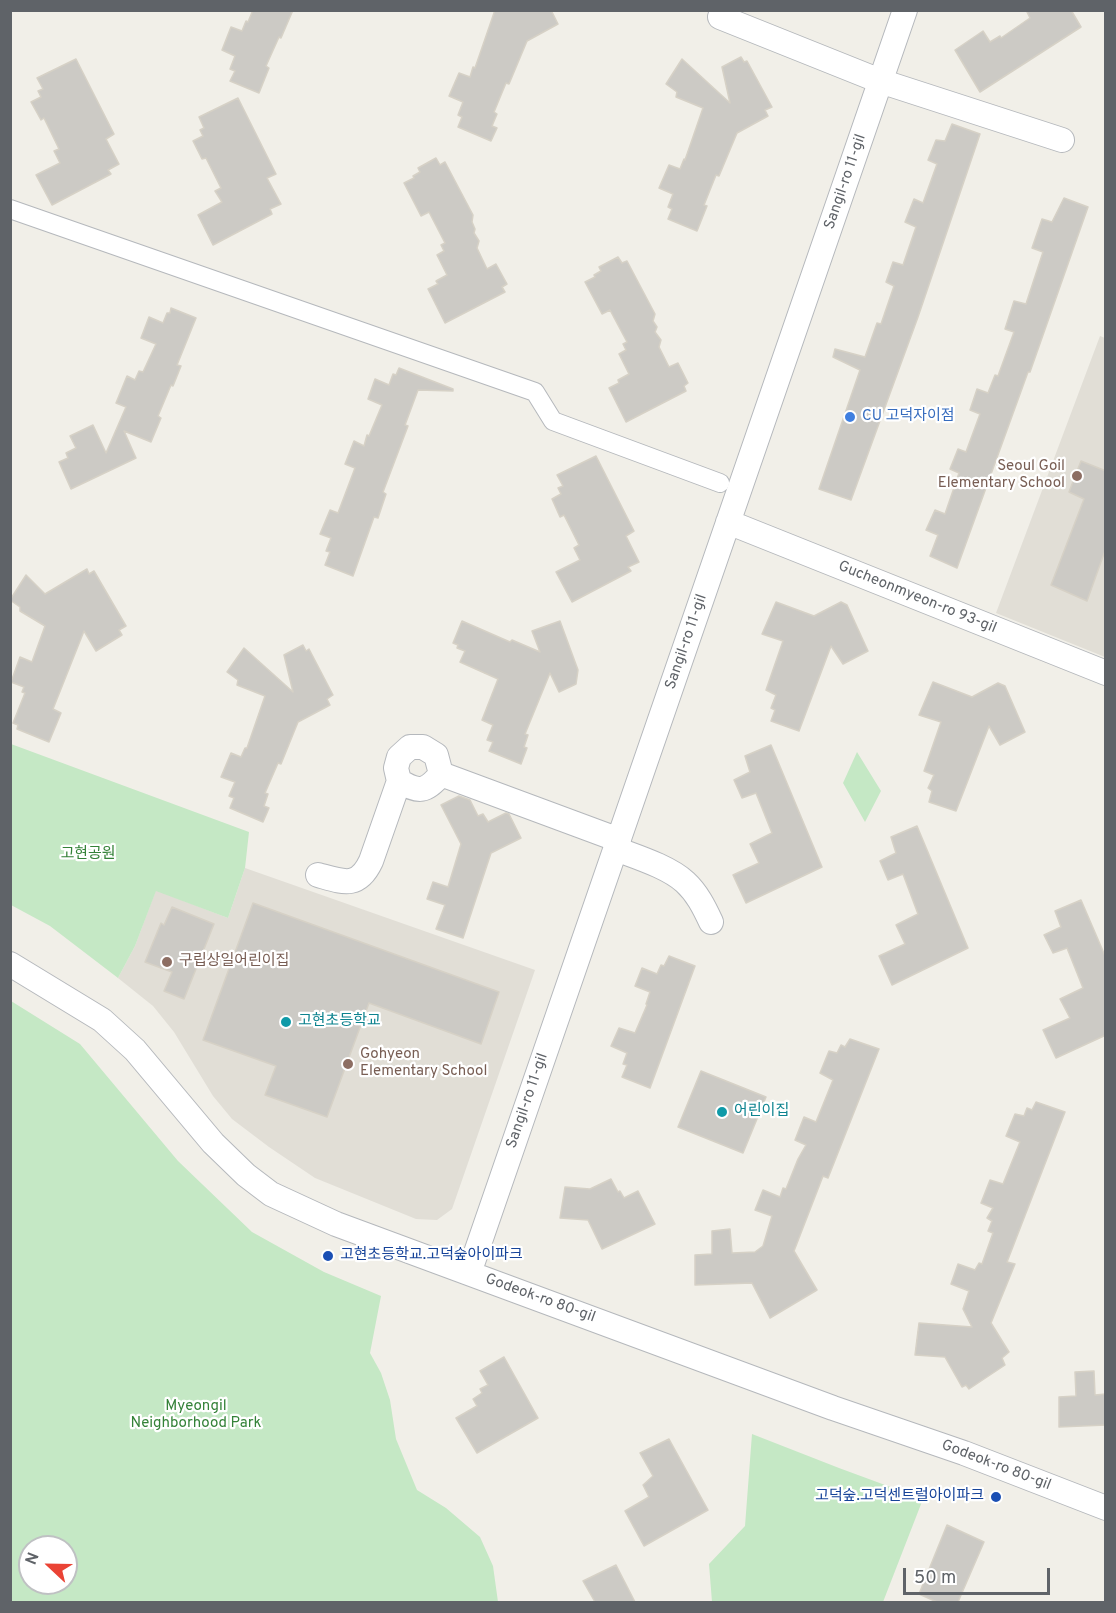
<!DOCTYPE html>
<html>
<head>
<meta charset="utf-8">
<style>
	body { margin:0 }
	#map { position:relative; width:1116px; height:1613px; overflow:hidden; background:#f1efe8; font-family:Overpass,sans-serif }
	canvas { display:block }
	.frame { position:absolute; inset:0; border:12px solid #5f6368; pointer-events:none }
	.north { position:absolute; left:18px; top:1535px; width:60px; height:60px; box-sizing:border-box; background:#fff; border:2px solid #bfc1c3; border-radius:50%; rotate:292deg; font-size:16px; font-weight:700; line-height:24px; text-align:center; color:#5f6368 }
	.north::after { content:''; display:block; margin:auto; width:21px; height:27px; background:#ea4335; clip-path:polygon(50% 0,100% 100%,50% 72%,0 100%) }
	.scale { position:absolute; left:903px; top:1568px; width:147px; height:27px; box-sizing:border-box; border:3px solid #5f6368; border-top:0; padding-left:8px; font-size:18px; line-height:21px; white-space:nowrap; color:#5f6368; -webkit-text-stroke:4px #fff; paint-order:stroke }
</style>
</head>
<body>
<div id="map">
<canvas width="1116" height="1613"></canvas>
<div class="frame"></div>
<div class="north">N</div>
<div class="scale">50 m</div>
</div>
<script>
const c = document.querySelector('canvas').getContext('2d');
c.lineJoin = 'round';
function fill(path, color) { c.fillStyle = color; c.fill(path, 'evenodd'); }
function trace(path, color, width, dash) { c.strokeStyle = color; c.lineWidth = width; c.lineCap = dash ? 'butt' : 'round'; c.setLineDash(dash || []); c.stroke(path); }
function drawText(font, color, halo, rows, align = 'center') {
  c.font = font + ' Overpass,"Noto Sans KR",sans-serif'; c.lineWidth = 4.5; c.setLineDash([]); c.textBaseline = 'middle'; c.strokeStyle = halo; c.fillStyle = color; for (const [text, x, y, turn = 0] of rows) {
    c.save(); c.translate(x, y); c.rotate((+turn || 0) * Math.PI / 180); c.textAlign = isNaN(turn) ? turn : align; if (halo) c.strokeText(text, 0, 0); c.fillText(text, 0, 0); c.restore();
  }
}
fill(new Path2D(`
	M1100,336L1105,338V657L996,613Z
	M245,868L535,970L452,1209L437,1220L416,1219L315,1178L269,1147L232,1119L213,1096L174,1032L153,1006L118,978L135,946L156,890L228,918Z`), '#e1ded6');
fill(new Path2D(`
	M11,744L249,832L245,868L228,918L156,891L135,946L118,978L50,926L11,905Z
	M857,752L881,791L865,822L843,783Z
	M11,1001L80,1044L178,1161L252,1232L324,1272L381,1296L370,1353L381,1373L390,1400L396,1439L417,1490L446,1508L480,1537L493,1566L498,1602H11ZM30,1547H66V1583H30Z
	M752,1434L839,1468L923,1499L883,1602H712L709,1564L745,1526Z`), '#c5e8c5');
const building = new Path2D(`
	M253,10H293L281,38L279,37L266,66L269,68L259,93L230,81L235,71L230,69L235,56L222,50L231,27L242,31L246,21L248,22Z
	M495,10H551L558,24L527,41L509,84L506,83L494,112L497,114L492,126L497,128L491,141L458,127L462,117L458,115L463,102L449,96L459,73L470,77L473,67L475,68Z
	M1026,10H1071L1081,27L980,92L955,50L983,31L990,42L1000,36L1001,38L1030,18Z
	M741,57L744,62L747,61L772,107L765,110L768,116L737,133L719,176L716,175L704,205L707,206L697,231L668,219L672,209L668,207L673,194L659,188L669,165L680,169L684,159L685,160L703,108L676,97L677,92L666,84L682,59L730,103L722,67Z
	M76,59L114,134L106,139L119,164L108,170L111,174L52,205L36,175L60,163L54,151L59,149L44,118L41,120L31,102L41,97L38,91L43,89L37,78Z
	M238,98L276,174L267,178L281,204L270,209L272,214L213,245L198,215L222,202L215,191L221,188L206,158L202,159L193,141L203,136L200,130L204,128L199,117Z
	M952,124L980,134L918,317L851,500L819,489L860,370L833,357L835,349L865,357L877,323L881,324L894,286L886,282L893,262L903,265L916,227L905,222L914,199L923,203L937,164L928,160L936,140L945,141Z
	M436,158L440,165L445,162L473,215L472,222L475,229L474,233L479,241L477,248L487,269L496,264L507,284L502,287L505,292L445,323L428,289L438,284L436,281L447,275L437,255L444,251L441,245L445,243L429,212L421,216L404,183L414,178L413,176L420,172L418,168Z
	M1064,198L1088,207L1030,372H1028L957,568L930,556L938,535L926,530L935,510L945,514L959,473L950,469L958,449L966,452L980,414L970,410L977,389L988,393L995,375L998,376L1014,332L1005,329L1014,301L1026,304L1043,252L1032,248L1042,219L1052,222Z
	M618,257L622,263L627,261L655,314L653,321L657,327L655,332L661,340L659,347L669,367L678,363L688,383L684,386L686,391L626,422L609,388L619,383L618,380L629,374L619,354L626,350L623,344L627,342L610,310L602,314L585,282L595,277L594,275L601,271L599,267Z
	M171,308L196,318L177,365L181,366L173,386L171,385L158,416L161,418L151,442L124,431L136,458L71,489L59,462L68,458L66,453L76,448L70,436L93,425L106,453L126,407L116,403L127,376L135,380L139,371L143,372L156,344L141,338L149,317L163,323L167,313H170Z
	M399,368L453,389V391L418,390L405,425L408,426L383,492L386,494L378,518L374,517L353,576L325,565L330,552L326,551L331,538L320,534L330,510L338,513L355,468L345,464L354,441L364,446L367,435L369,436L382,405L368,399L375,379L389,385L393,374L396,375Z
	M596,456L634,531L626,536L639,562L628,567L631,571L572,602L556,572L580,560L574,548L579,545L564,515L560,517L552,499L561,494L558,488L563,486L557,475Z
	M1081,461L1106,471V548L1087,601L1051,585L1084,499L1069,492Z
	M87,569L89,574L94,571L126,626L119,630L122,635L96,651L84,631L53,709L61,713L49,742L17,729L18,725L13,723L25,693L22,692L24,687L11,682L20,657L32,662L45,626L20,611V607L10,600L26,575L45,594Z
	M776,602L814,616L841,602L847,605L868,651L843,664L831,646L799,731L771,721L775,710L771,708L776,695L766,690L783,641L762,634Z
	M462,621L510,642L512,640L540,652L532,631L560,621L578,670L576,684L559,692L550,673L525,734L528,735L524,747L527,748L521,764L489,751L493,742L487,740L493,725L482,720L498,679L460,662L465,651L457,648L458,645L453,643Z
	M303,645L306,651L309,649L333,695L327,699L330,705L298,722L281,764L278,763L265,793L268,794L264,806L269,808L263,822L230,808L234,798L229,796L235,782L221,777L231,753L241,757L245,748H247L265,696L237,685L238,680L227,672L244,648L293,692L284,655Z
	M933,682L972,697L998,683L1005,686L1025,732L1000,745L989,726L956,811L929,802L932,791L928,788L934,775L924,771L941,722L919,715Z
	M771,745L822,867L746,903L733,875L759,863L750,844L772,833L756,793L742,798L734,780L750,772L745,756Z
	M459,796L470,800L478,816L483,814L488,822L506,813L509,814L521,838L491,853L463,938L436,929L445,905L427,899L433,882L448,887L461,844L441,805Z
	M917,826L968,948L892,985L879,956L905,944L896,925L918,914L903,874L888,880L880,861L896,853L891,837Z
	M1081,900L1106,958V1035L1056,1058L1043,1030L1070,1018L1060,999L1083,988L1067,948L1053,953L1044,935L1061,927L1055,911Z
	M253,903L499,992L481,1044L369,1003L327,1117L265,1095L276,1066L203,1040Z
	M172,907L214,924L184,999L164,991L172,972L145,962L161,923L164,925Z
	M669,956L695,966L650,1088L622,1077L627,1065L623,1064L627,1053L611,1046L619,1028L635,1033L647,1005L646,1004L650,992L635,986L642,968L657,974L661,965L664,966Z
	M850,1039L879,1049L828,1178L823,1176L794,1251L817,1290L770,1318L752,1283L695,1285V1255L712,1254V1231L730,1229L732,1253L755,1252L763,1246L772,1216L755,1210L763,1190L780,1197L783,1188L786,1189L798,1159L806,1145L795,1140L804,1117L816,1122L833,1080L820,1073L829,1051L837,1053L841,1045L845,1047Z
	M701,1071L766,1097L743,1153L678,1127Z
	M1036,1102L1065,1112L1007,1262L1015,1264L991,1323L1009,1352L1002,1358L1005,1365L969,1389L966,1385L962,1387L945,1357L915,1355L919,1323L972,1327L963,1309L969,1291L951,1284L958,1264L975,1270L979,1263L982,1264L993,1233L988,1231L992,1221L987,1218L993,1208L981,1203L990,1180L1003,1184L1020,1142L1006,1136L1015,1114L1024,1116L1027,1108L1032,1110Z
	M611,1179L618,1192L620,1191L624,1198L638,1191L655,1224L602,1249L588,1220L560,1218L565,1187L590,1189Z
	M504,1357L538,1418L477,1453L456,1418L477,1406L473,1399L482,1393L480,1389L488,1385L480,1371Z
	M1094,1371L1095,1395L1106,1394V1425L1059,1427V1397L1076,1396L1075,1372Z
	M669,1439L708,1510L644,1546L625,1511L649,1497L643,1485L653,1476L640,1453Z
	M947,1525L984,1542L958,1602H937L919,1594Z
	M616,1565L635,1602H595L583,1581Z`);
fill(building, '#cccac5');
trace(building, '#d6d1c6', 1.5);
const pedestrian = new Path2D(`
	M10,209L535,392L553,421L720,483`);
const minor = new Path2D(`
	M720,17L880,81L1062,140
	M728,522L1106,673
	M441,774C426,792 419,793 399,781L396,768L399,757L410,747H423L436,755L441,774L619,840
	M616,849C637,857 669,867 685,882C697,893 704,907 711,922
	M318,875C343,882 358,889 371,861L399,781
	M10,964L102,1020L135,1050L213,1143L246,1175L271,1194L336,1224L833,1408L964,1453L1106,1508
	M469,1273L905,10`);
trace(pedestrian, '#b5b8bc', 20);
trace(minor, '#b5b8bc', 26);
trace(pedestrian, '#fff', 18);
trace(minor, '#fff', 24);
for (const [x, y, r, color] of [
	[850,417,6,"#3f7fe0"],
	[1077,476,6,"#8d6e63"],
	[167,962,6,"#8d6e63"],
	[286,1022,6,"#0f9aa8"],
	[348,1064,6,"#8d6e63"],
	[722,1112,6,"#0f9aa8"],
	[328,1256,6,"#1a4fb4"],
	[996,1497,6,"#1a4fb4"]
]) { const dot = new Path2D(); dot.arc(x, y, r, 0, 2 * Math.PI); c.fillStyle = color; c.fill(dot); trace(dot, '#fff', 2); }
drawText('15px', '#5f6368', '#fff', [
	["Sangil-ro 11-gil",846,182,-71],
	["Gucheonmyeon-ro 93-gil",917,598,22],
	["Sangil-ro 11-gil",687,642,-71],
	["Sangil-ro 11-gil",528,1101,-71],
	["Godeok-ro 80-gil",540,1299,20],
	["Godeok-ro 80-gil",996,1466,21]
]);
drawText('15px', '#366cbe', '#fff', [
	["CU 고덕자이점",862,417]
], 'left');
drawText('15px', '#785e54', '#fff', [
	["Seoul Goil",1065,467,"right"],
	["Elementary School",1065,484,"right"],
	["구립상일어린이집",179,962],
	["Gohyeon",360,1055],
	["Elementary School",360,1072]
], 'left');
drawText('15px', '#348238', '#fff', [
	["고현공원",88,855],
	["Myeongil",196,1407],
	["Neighborhood Park",196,1424]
]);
drawText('15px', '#0d838f', '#fff', [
	["고현초등학교",298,1022],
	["어린이집",734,1112]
], 'left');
drawText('15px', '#164399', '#fff', [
	["고현초등학교.고덕숲아이파크",340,1256],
	["고덕숲.고덕센트럴아이파크",984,1497,"right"]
], 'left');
</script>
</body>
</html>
